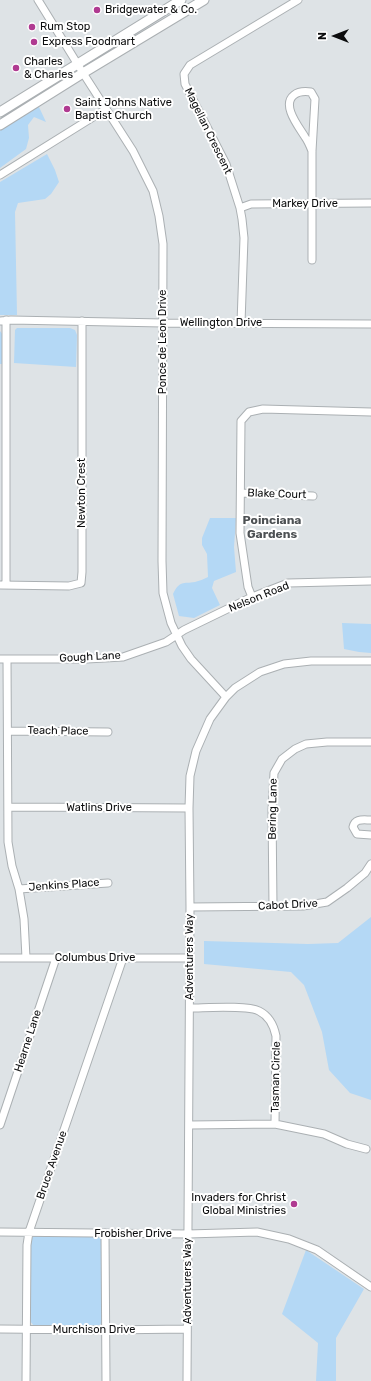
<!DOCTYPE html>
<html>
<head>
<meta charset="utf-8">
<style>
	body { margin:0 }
	#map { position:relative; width:371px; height:1381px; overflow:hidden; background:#dee3e6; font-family:Rubik,sans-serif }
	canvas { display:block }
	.north { position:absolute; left:315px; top:16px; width:40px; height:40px; -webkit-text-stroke:3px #fff; paint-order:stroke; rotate:270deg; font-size:11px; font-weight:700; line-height:16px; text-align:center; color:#0c0d0e }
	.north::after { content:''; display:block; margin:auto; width:14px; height:18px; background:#0c0d0e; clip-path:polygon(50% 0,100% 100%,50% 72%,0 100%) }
</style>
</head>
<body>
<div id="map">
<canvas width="371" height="1381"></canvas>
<div class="north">N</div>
</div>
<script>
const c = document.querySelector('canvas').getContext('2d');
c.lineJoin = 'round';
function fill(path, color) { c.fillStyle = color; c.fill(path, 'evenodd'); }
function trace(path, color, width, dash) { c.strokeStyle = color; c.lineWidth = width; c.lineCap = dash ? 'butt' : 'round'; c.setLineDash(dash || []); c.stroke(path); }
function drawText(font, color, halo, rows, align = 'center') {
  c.font = font + ' Rubik,sans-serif'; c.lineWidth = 4; c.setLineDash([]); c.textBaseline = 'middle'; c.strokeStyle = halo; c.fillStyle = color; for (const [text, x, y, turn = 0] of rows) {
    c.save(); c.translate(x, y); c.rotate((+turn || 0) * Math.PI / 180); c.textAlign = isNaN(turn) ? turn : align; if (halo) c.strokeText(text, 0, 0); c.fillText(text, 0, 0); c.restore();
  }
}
fill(new Path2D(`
	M33,107H39L46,122L34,117L28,125L29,138L26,149L0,168V128Z
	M47,154L55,170L59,182L51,194L45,199L18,203L15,212L17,315H0V182Z
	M17,328H70L75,330L77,335L76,367L14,363L15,330Z
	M0,331L3,335V364H0Z
	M210,518H236L234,547L236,572L214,581L212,588L220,605L194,618L179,616L173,594C180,580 183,584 195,582C199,581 204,579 208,577L207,554L202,545V538Z
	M342,623L371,624V653L359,652L344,649Z
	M371,917V1100L350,1093L329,1070L322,1032L304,985L291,972L204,964V941L308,944L338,943Z
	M35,1235L100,1236L104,1240L103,1320L102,1323L98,1326H34L30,1321L31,1242L32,1238Z
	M306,1250L364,1289L336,1338V1381H316L318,1343L282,1314Z`), '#b4d8f5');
const minor = new Path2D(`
	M38,0L83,73L133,151L153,191L159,216L163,244L162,561L163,593L171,623L182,646L191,659L226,697
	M312,151C310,146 308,141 305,137C299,127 281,105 294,95C299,91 304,91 311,92L315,99L312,151V260
	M0,175L106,109
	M240,208L251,204L371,203
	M6,320V585
	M0,321L11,320L163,323L371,324
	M241,323L244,238L242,219L240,208L226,164L185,84L184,74L190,65L298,0
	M241,493L313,496
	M0,585L69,586L81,583L82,572V321
	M252,597L248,587L240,533L241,421L249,412L263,409L371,412
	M0,659H87L123,657L166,642L184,630L252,597L288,583L371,581
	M7,659L8,842L12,866L19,889L24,919L26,958
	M9,731L108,732
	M9,807L189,808
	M371,820C363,820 355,818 353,827L357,834L371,835
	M19,889L108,883
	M273,906L272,810L274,773L282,759L295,749L306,744L327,742H371
	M190,907L303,906L327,902L347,888L365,873L371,864
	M0,958H189
	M190,1008C205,1008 247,1005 259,1011C269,1016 274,1026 276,1036L275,1124
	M0,1125L56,958
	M190,1125L275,1124L324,1134L347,1144L366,1149
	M0,1232L188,1234L257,1232L289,1239L317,1250L371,1287
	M105,1233L106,1381
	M0,1329L106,1330L187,1329
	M26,1381L27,1245L29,1232L123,958
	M187,1381L190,907L189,808L190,776L196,751L210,719L226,697L235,688L260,672L284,664L311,661H371`);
const major = new Path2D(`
	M0,112L181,0
	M0,125L83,73L204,0`);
trace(minor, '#abb0b3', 9);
trace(major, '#abb0b3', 11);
trace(minor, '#fff', 7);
trace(major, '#fff', 9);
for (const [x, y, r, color] of [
	[97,10,4,"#b03a91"],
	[32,27,4,"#b03a91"],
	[34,42,4,"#b03a91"],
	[16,68,4,"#b03a91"],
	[67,109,4,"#b03a91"],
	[294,1204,4,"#b03a91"]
]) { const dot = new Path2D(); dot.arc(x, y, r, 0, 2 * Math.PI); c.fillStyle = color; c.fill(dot); trace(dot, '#fff', 1.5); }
drawText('11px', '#0c0d0e', '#fff', [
	["Bridgewater & Co.",105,10],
	["Rum Stop",40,27],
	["Express Foodmart",42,42],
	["Charles",24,62],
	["& Charles",24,75],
	["Saint Johns Native",75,103],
	["Baptist Church",75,116],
	["Invaders for Christ",286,1198,"right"],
	["Global Ministries",286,1211,"right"]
], 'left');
drawText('11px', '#0c0d0e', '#fff', [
	["Magellan Crescent",208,131,64],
	["Markey Drive",305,204],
	["Wellington Drive",221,323],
	["Ponce de Leon Drive",163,342,-90],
	["Newton Crest",82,493,-90],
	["Blake Court",277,494,2],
	["Nelson Road",259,597,-22],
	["Gough Lane",90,657,-3],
	["Teach Place",58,731,1],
	["Watlins Drive",99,808],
	["Bering Lane",273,809,-89],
	["Jenkins Place",64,885,-4],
	["Cabot Drive",288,905,-3],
	["Adventurers Way",190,957,-90],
	["Columbus Drive",95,958],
	["Hearne Lane",28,1041,-72],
	["Tasman Circle",276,1077,-89],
	["Bruce Avenue",52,1165,-71],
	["Frobisher Drive",133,1234],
	["Adventurers Way",188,1281,-90],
	["Murchison Drive",94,1330]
]);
drawText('bold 12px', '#4d5154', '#fff', [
	["Poinciana",272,521],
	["Gardens",272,535]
]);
</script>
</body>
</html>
